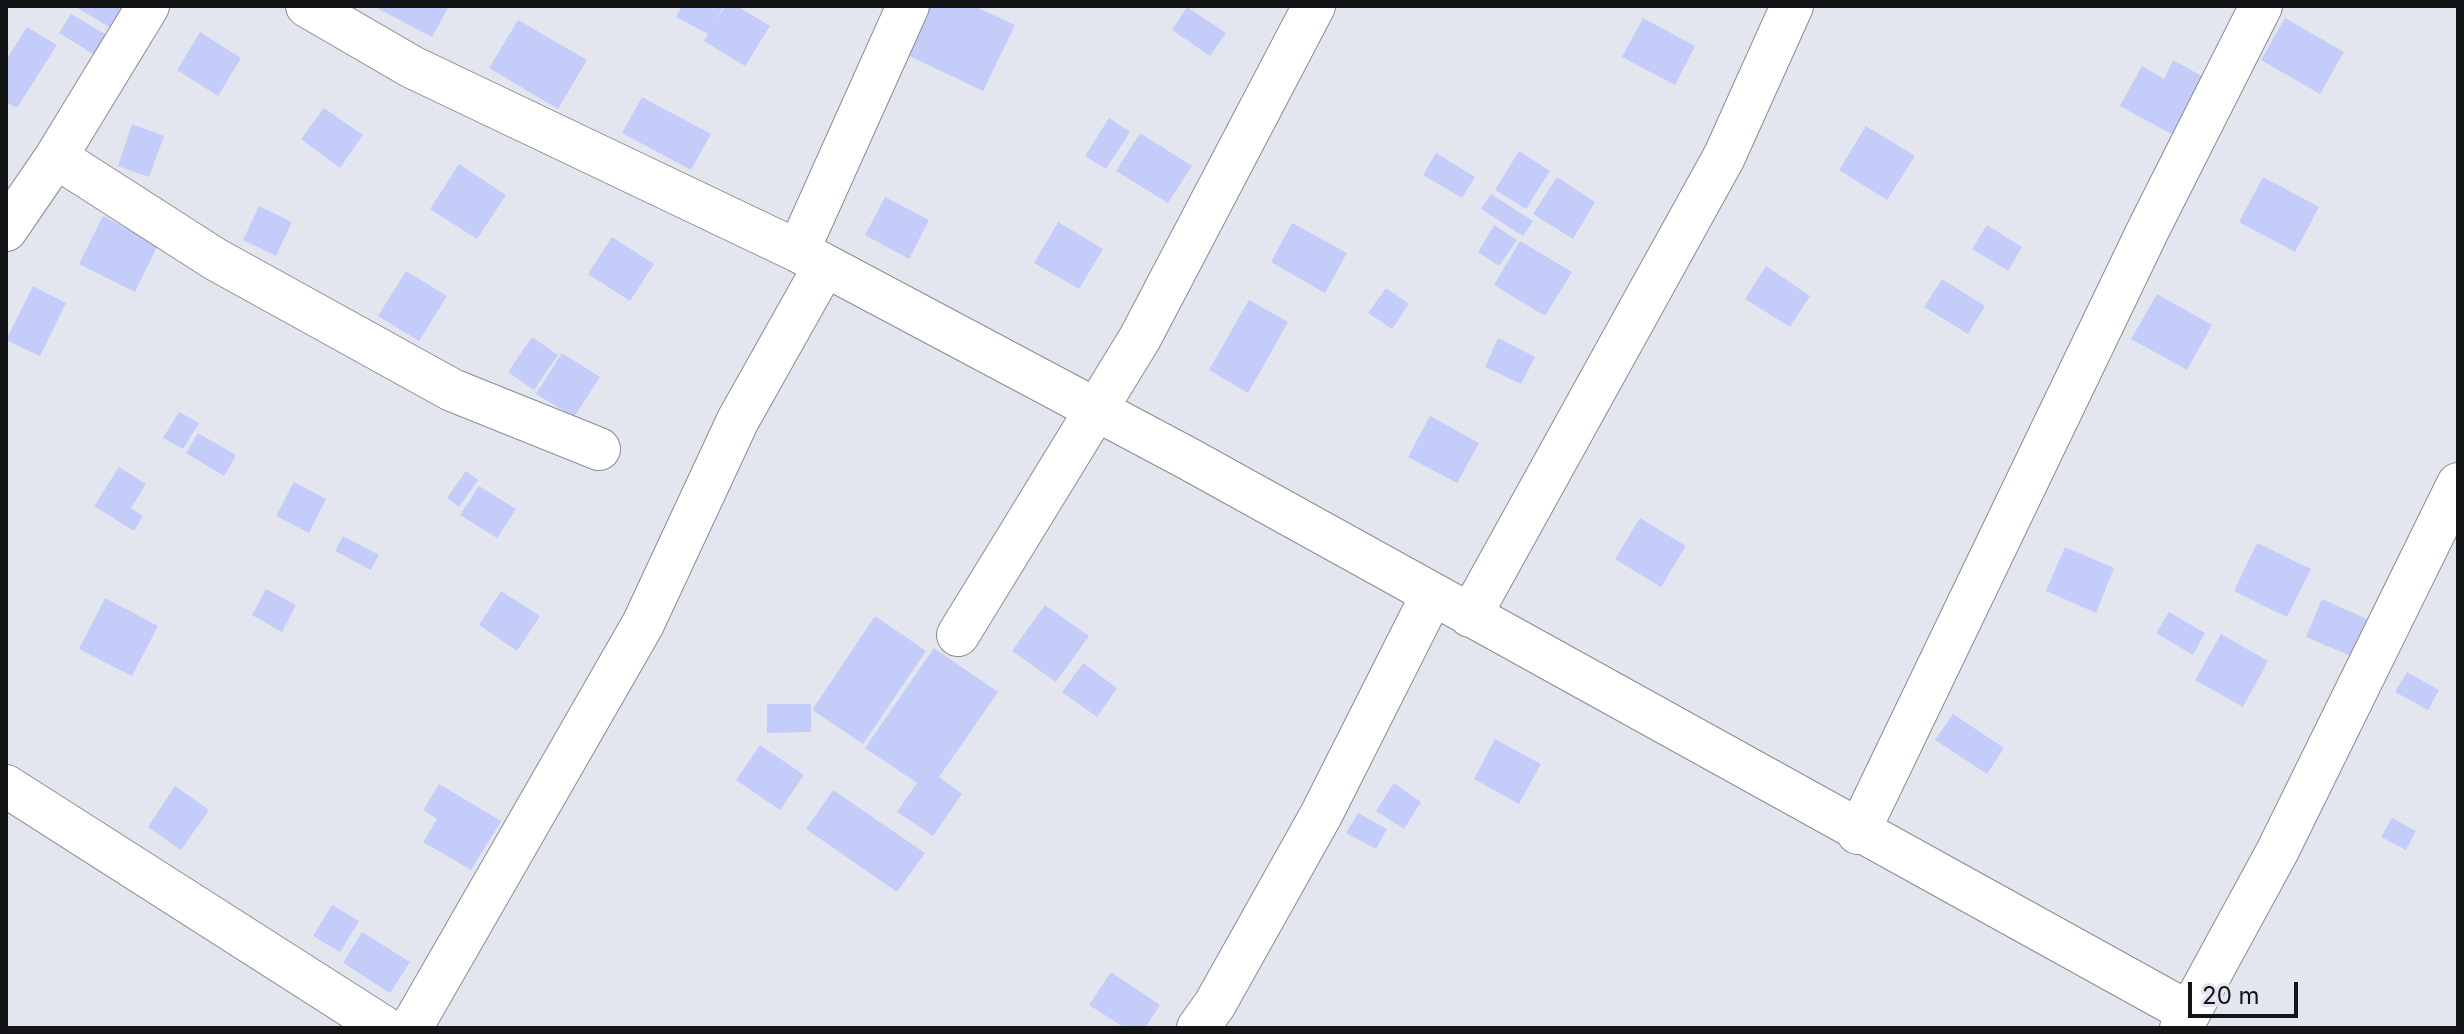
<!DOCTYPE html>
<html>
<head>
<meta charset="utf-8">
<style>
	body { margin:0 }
	#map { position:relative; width:2464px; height:1034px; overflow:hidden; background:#e4e6ef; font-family:Inter,sans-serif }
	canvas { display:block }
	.frame { position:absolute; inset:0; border:8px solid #131416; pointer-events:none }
	.scale { position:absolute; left:2188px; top:982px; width:110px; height:36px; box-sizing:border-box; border:4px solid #131416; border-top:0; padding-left:10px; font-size:24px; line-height:28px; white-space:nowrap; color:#131416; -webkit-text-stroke:6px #e4e6ef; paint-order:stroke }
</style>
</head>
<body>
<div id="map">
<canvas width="2464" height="1034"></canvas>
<div class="frame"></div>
<div class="scale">20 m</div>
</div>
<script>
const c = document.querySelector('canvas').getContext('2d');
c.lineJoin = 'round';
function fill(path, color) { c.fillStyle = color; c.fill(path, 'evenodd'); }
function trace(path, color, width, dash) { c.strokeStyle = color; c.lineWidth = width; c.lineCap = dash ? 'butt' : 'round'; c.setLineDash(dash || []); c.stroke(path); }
fill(new Path2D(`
	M74,6H123L133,12L121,34Z
	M373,6H449L432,37Z
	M682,6H723L717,20L725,6H737L770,26L745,66L704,41L708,34L676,17Z
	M922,6H974L1015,25L983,91L901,52Z
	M1187,7L1226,33L1210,56L1172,30Z
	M71,14L110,37L98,57L59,33Z
	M1643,18L1695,46L1675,85L1622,57Z
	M2285,18L2344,52L2320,94L2261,60Z
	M518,20L587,60L558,109L489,68Z
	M27,27L57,45L17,108L6,102V60Z
	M200,32L241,58L218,96L177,70Z
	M2173,60L2207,79L2175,136L2120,106L2142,66L2164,79Z
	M642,97L711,134L691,170L622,133Z
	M324,108L363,135L340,168L301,139Z
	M1109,118L1130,132L1106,169L1085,156Z
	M132,124L164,136L149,177L118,166Z
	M1866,126L1915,156L1887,200L1839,170Z
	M1140,133L1192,166L1168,203L1116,171Z
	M1519,151L1550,171L1526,209L1495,190Z
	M1436,153L1475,177L1462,198L1423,175Z
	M459,164L506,195L477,239L430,209Z
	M1557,177L1595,202L1573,239L1533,214Z
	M2263,177L2319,207L2295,252L2239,222Z
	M1491,194L1533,221L1523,236L1481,209Z
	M885,197L929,220L909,259L865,235Z
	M259,206L292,222L276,256L243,240Z
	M103,216L158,245L135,292L79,264Z
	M1058,222L1103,249L1079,289L1034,263Z
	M1292,223L1347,253L1325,293L1271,262Z
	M1494,225L1517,240L1499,266L1478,252Z
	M1987,225L2022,247L2008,271L1972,249Z
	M612,237L654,264L630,301L588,274Z
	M1520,241L1572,272L1545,316L1494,285Z
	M1766,266L1810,296L1790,327L1745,299Z
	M406,271L447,296L419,341L378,316Z
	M1942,279L1985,306L1968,334L1924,307Z
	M33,286L66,303L40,356L6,340Z
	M1386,288L1409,304L1392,329L1368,313Z
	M2157,294L2212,325L2187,370L2131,339Z
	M1249,300L1288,322L1248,393L1209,370Z
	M532,337L558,355L534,390L508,372Z
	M1498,338L1535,357L1521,384L1485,367Z
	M562,353L600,377L574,417L536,394Z
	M179,412L199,423L183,449L163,438Z
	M1430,416L1479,443L1457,483L1408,457Z
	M198,433L236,455L224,476L186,453Z
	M119,467L146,484L131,508L143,516L134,531L94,506Z
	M466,471L478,480L459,507L447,498Z
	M294,482L326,499L309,533L276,516Z
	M479,486L516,509L497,538L460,515Z
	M1640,518L1686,546L1661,587L1615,559Z
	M343,536L379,555L371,570L335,551Z
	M2257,543L2311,569L2287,617L2234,591Z
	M2065,547L2114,568L2096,613L2046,591Z
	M266,589L296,605L282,632L252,615Z
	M501,591L540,616L517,651L479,625Z
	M105,598L158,626L132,676L79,649Z
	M2322,599L2367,619L2351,656L2306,637Z
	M1045,605L1089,636L1056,682L1012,651Z
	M2169,612L2205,633L2193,655L2156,633Z
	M875,616L926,651L863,744L812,710Z
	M2221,634L2268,661L2243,707L2195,680Z
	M934,648L998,692L939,777L962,794L933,836L897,812L917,783L865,748Z
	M1083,663L1117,688L1097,717L1062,692Z
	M2407,672L2439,690L2428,710L2395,692Z
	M767,704H811V732L767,733Z
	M1953,714L2004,748L1987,774L1935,740Z
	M1495,739L1541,764L1519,804L1474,779Z
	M760,745L804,775L780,810L736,780Z
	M1394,783L1421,802L1404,829L1376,811Z
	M439,784L501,821L471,870L423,842L437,819L423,810Z
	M175,786L209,810L181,850L148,827Z
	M833,790L925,853L897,892L806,829Z
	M1358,813L1387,829L1376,849L1346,833Z
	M2392,818L2416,831L2406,850L2381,837Z
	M332,905L359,921L340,952L313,936Z
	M362,932L410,962L390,993L343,963Z
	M1111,972L1160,1005L1145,1028H1125L1089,1005Z`), '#c4ccf9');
const minor = new Path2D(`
	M307,6L412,67L798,251L1187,458L2188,1012
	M56,157L215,259L452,390L599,449
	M6,230L56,157L148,6
	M798,251L908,6
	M1470,616L1724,157L1792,6
	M958,635L1140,338L1314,6
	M6,786L385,1028
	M1858,833L2149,228L2261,6
	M411,1028L643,624L738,420L824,267
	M1198,1028L1215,1004L1321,815L1432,595
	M2181,1028L2277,852L2458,484`);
trace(minor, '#8a8c94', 44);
trace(minor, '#fff', 42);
</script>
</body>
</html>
